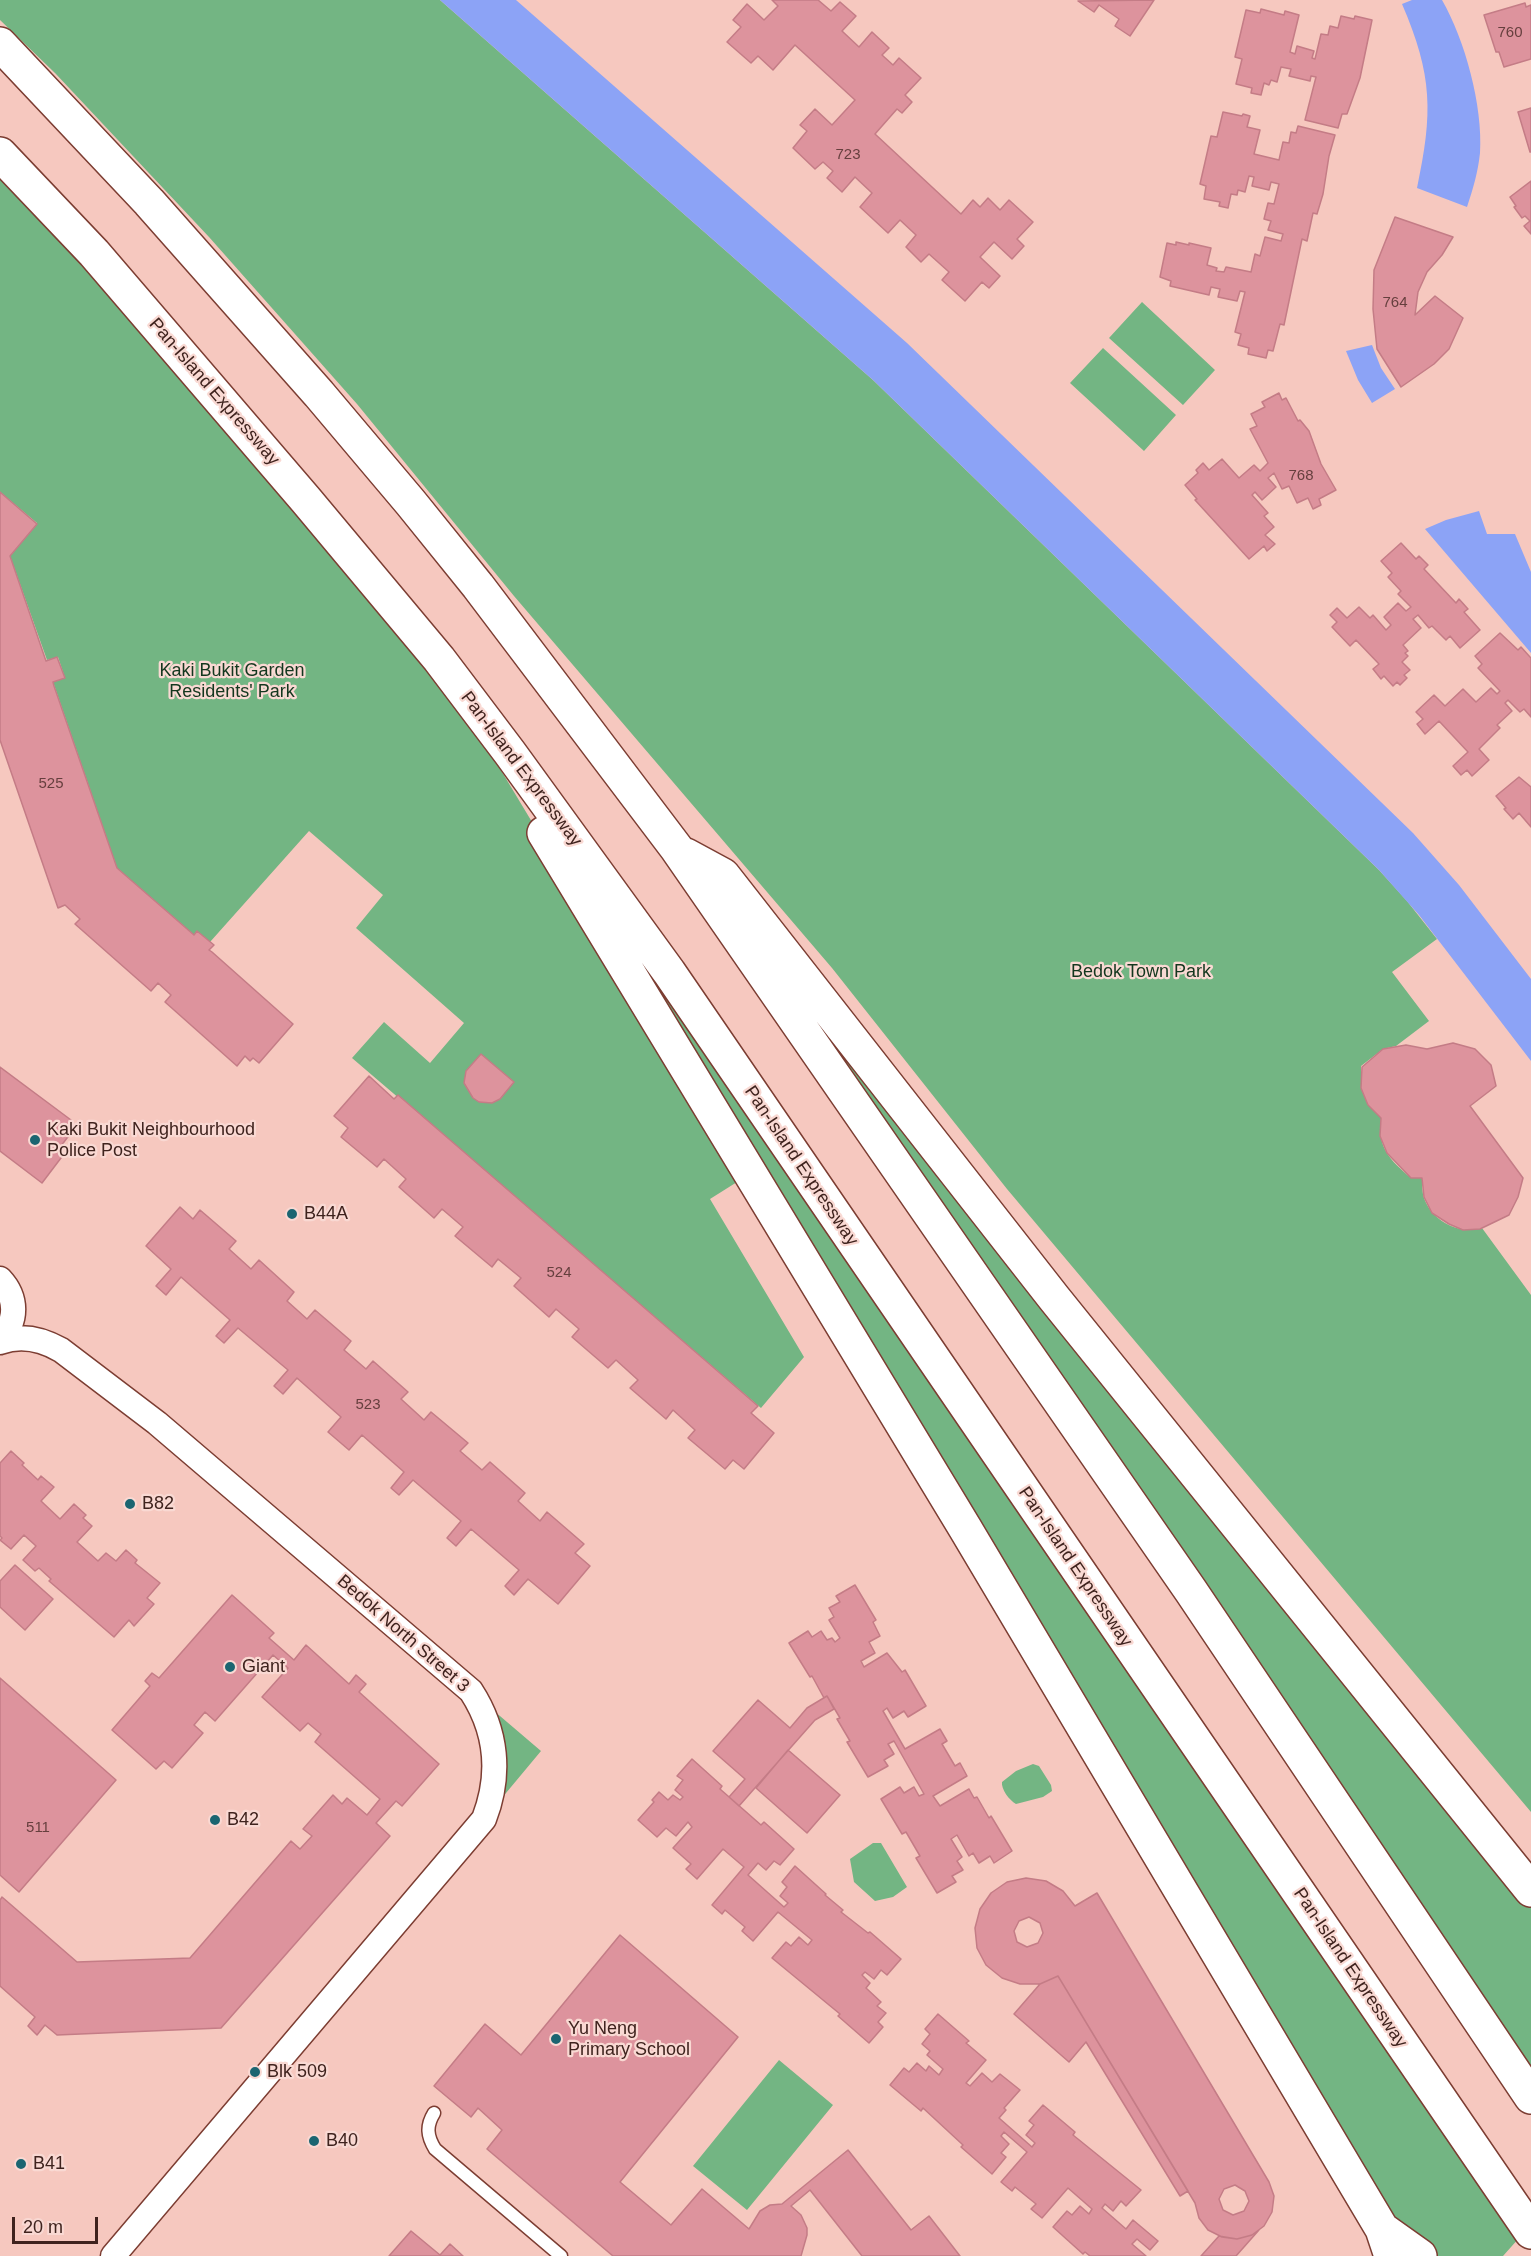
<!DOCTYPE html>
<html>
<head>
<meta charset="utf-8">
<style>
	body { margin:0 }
	#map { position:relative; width:1531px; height:2256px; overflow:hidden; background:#f6c8bf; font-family:Arial,sans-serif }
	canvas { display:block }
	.scale { position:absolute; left:12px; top:2217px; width:86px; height:27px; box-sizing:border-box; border:3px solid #3f231e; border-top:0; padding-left:8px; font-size:18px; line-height:21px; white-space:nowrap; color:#3f231e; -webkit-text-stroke:4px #f9d9d3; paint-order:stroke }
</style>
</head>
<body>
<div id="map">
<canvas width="1531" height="2256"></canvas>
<div class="scale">20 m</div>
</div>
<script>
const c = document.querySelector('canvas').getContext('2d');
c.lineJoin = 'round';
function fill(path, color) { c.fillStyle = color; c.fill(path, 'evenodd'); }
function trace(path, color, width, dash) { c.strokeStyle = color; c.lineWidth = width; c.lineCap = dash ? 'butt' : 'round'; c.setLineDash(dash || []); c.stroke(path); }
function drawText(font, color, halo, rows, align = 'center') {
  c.font = font + ' Arial,sans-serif'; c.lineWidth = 4.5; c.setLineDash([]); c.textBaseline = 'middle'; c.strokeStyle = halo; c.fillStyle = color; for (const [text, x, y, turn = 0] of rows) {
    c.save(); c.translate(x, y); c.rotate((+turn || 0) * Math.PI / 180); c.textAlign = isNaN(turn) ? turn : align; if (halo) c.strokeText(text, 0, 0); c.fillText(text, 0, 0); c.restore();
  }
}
fill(new Path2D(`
	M0,0H440L873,380L1379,870L1407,901L1437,939L1392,972L1429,1021L1396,1046L1383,1049L1361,1066C1361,1092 1363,1100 1381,1118C1377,1148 1390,1160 1411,1178H1422C1422,1184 1422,1192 1424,1198C1432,1221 1459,1235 1482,1228L1531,1295V1812L1007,1189L832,968L514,596L357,404L209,237L55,73L0,20Z
	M0,166L436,662L745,1177L710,1199L804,1357L761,1408L352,1058L384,1022L430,1063L464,1023L356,928L383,895L309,831L210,942L197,931L194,935L117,868L53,682L65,678L58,657L47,660L10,556L37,523L0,492Z
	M1142,302L1215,370L1183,405L1109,338Z
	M1103,348L1176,415L1144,451L1070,383Z
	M444,666L1528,2228L1503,2256H1424L1415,2251L868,1366Z
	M720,877L1531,1891V2096Z
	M473,1693L541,1751L486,1817L491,1800Z
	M1033,1764L1039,1766L1051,1785L1052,1791L1043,1797L1016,1804C1009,1800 1001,1789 1002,1782L1016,1771Z
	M873,1843H881L907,1887L893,1897L875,1901L854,1882L850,1859Z
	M779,2060L833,2105L747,2210L693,2166Z`), '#73b583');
fill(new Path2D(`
	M440,0H516L907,343L1413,833L1459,885L1531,979V1061L1419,915L1379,870L873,380Z
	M1412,0H1442C1465,40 1483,106 1480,153C1478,172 1473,189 1467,207L1417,188C1433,113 1433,76 1402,4Z
	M1372,345L1381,368L1395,389L1372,403L1358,380L1346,351Z
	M1479,511L1487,534H1515L1531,572V653L1425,529L1446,520Z`), '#8ca3f6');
const building = new Path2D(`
	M772,0H818L831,11L840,2L856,16L842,31L859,47L872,32L889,48L882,55L893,65L899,58L921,78L905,95L912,102L902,113L897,109L875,134L961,214L973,200L980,207L988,198L1000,210L1009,200L1033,222L1017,239L1024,246L1012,259L994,242L980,257L1000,276L989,288L982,282L965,301L942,280L949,272L929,254L921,262L906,247L916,235L900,220L888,233L860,207L872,193L855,177L842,192L827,178L833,171L823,162L815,169L793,148L807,131L800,125L815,109L832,125L855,100L795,45L773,70L758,56L751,63L727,42L741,27L733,20L747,4L764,20L778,6Z
	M1154,0L1130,36L1115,26L1119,19L1099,5L1094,12L1078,1Z
	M1525,3L1526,7L1531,5V59L1504,67L1499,52H1496L1484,15Z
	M1261,9L1284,15L1285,11L1299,15L1290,52L1295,54L1297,46L1314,51L1312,58L1315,59L1321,34L1328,35L1330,26L1338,28L1341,16L1354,19L1355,16L1372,20L1360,78L1347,114H1342L1338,128L1305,120L1316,77L1311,76L1310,81L1289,76L1291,69L1281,67L1277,82L1271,80L1269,85L1264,83L1261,95L1251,93L1252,88L1236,84L1242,59L1235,57L1246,10L1260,13Z
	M1531,108V152H1530L1518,112Z
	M1223,112L1242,116L1243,114L1250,116L1247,127L1260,130L1254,154L1279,160L1283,142L1289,143L1291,132L1296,133L1298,126L1335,135L1329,156L1323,194L1317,214L1313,213L1307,241L1302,239L1284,325L1280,324L1273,351L1268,350L1266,358L1248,354L1249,348L1238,345L1241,334L1235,332L1245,292L1240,291L1237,301L1218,297L1220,289L1211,287L1209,295L1170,286L1171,281L1160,277L1167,243L1176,245V242L1189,245V243L1211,248L1207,265L1217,268L1216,271L1224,272L1226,267L1251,272L1255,254L1260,256L1265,237L1281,241L1283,234L1268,230L1271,221L1264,219L1268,203L1274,204L1279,184L1271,182L1269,190L1252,186L1254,177L1249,176L1245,192L1238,190L1237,195L1231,194L1228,208L1219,206L1220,202L1204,199L1206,186L1200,184L1211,136L1217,137Z
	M1531,181V234L1524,226L1530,221L1525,216L1522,218L1514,207L1516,206L1510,197Z
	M1395,217L1453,237L1442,255L1427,272L1418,292L1415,315L1435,296L1463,318L1449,349L1434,364L1401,387L1377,349L1373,309L1374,270Z
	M1279,393L1282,400L1286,398L1298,421L1300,420L1309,431L1321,464L1336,490L1319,499L1321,505L1313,509L1308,498L1297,503L1289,486L1282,489L1274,473L1268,478L1276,487L1262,500L1255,492L1252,495L1268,513L1264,516L1274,527L1265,535L1275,544L1267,551L1264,546L1249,559L1195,500L1197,499L1185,485L1198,473L1196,470L1203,463L1209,470L1222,459L1239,478L1254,465L1260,471L1268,463L1250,429L1257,426L1251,414L1265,407L1262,402Z
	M0,492L37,524L10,556L46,661L57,657L65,678L53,682L54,686L117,868L194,935L197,931L214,945L209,950L212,952L293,1024L259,1063L253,1058L250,1061L245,1056L237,1066L165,1002L171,995L158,983L151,991L75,924L80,919L65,905L58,908L0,740Z
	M1401,543L1416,559L1419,556L1428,565L1424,569L1456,603L1459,599L1468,609L1464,612L1480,630L1460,648L1450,636L1446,640L1432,626L1429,628L1418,615L1413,619L1421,628L1403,645L1408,651L1405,653L1408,656L1402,662L1410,670L1404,675L1407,678L1400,685L1397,682L1393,686L1384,676L1381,679L1373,669L1379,664L1356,640L1350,646L1332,627L1337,622L1330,615L1337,608L1347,618L1359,607L1370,618L1373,615L1386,630L1391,625L1384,617L1398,603L1406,611L1411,607L1398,594L1401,591L1388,577L1392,573L1381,561Z
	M1500,633L1518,650L1521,647L1531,658V717L1524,709L1520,712L1508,700L1505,703L1512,711L1497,725L1500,728L1479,749L1489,760L1472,776L1467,770L1461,775L1453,766L1468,752L1439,721L1425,734L1417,724L1423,719L1416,712L1434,695L1445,706L1463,689L1476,702L1491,688L1497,694L1500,691L1478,668L1482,664L1475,656Z
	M1519,777L1531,787V827L1519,813L1513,819L1504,809L1506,808L1496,796Z
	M1453,1043L1475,1049L1491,1065L1496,1086L1470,1106L1523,1178L1518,1197L1509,1215L1480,1229L1463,1230L1449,1224L1432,1213L1424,1197L1422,1178H1411L1387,1153L1380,1136L1381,1118L1368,1105L1361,1088L1362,1067L1383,1049L1406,1045L1427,1049Z
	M481,1054L514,1082L500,1099L492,1103L479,1102L473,1098L464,1083L466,1071Z
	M0,1067L71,1120L65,1129L70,1134L58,1150L64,1154L42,1183L0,1151Z
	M369,1076L394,1099L398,1095L758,1406L751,1413L774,1433L744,1469L733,1460L725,1469L688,1438L695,1430L673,1410L666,1419L630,1388L638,1380L616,1360L608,1368L572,1337L579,1329L556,1309L549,1317L514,1286L521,1278L498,1259L492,1267L455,1236L463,1227L442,1209L434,1218L399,1187L406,1179L384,1159L377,1167L341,1137L348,1128L334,1116Z
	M180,1207L193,1219L200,1210L236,1241L229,1249L251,1269L259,1260L294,1292L287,1301L307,1319L315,1310L351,1341L344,1350L366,1369L373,1361L408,1392L401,1399L424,1420L431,1412L468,1443L460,1451L482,1470L490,1462L525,1493L518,1501L540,1521L547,1512L584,1544L575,1553L590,1566L558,1604L528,1579L514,1595L505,1586L519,1570L471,1529L456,1546L447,1538L461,1521L413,1480L399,1495L391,1488L404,1472L362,1435L349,1450L328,1432L341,1417L297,1378L283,1394L274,1386L288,1370L238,1328L224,1343L216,1336L230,1320L181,1277L166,1295L156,1286L171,1269L146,1246Z
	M11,1451L24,1463L22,1465L38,1480L41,1476L54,1487L41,1501L60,1519L74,1504L86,1515L83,1518L92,1526L77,1542L98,1561L106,1553L116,1561L126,1550L137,1560L135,1563L160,1583L147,1598L154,1604L134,1626L129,1620L114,1637L49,1581L51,1579L39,1568L35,1571L23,1560L36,1546L24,1535L11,1549L0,1540L2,1538L0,1536V1463Z
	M15,1565L53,1599L25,1630L0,1607V1581Z
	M855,1585L876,1620L873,1622L880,1636L869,1642L875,1653L861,1661L864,1667L887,1653L902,1672L905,1670L926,1706L908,1717L904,1711L893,1718L887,1708L883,1711L905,1749L940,1729L947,1741L942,1744L955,1766L960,1763L967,1776L933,1796L940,1806L969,1789L974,1798L977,1797L989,1818L991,1816L1012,1851L994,1863L990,1856L979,1863L973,1853L969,1856L957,1835L951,1839L962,1857L957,1861L963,1870L952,1876L956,1882L937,1893L916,1858L920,1856L906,1832L902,1834L881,1799L900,1787L904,1793L914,1787L919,1796L924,1794L894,1741L888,1744L894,1754L884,1760L888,1766L868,1777L847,1742L850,1741L837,1719L840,1718L827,1696L824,1698L812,1676L810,1677L789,1643L808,1631L812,1637L821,1631L827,1640L832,1638L835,1642L840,1638L829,1620L834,1617L829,1608L840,1602L836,1596Z
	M232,1595L274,1633L269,1638L294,1660L306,1645L349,1684L356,1675L366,1684L359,1692L439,1764L402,1806L396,1801L376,1823L390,1836L221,2028L57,2035L45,2025L37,2035L28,2026L35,2017L0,1986V1900L2,1897L77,1962L190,1958L291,1841L300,1849L312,1836L303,1829L333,1795L342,1804L347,1798L367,1815L380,1799L315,1742L321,1734L308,1723L300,1731L262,1697L288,1668L273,1655L215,1721L205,1712L194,1725L203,1733L172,1768L164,1761L156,1769L112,1730L150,1686L145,1681L152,1673L159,1678Z
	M0,1678L116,1780L19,1892L0,1875Z
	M827,1696L834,1709L815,1720L739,1806L729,1797L745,1779L713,1751L758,1700L790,1728L807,1708Z
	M788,1750L840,1795L807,1833L756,1788Z
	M692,1759L722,1786L720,1789L761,1825L764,1822L794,1849L780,1865L774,1861L766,1870L758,1863L748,1875L784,1907L788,1903L780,1896L787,1887L782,1882L795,1866L826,1894L825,1895L843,1910L841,1912L868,1933L870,1932L901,1959L887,1975L881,1970L874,1979L865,1972L862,1975L870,1983L866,1988L881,2002L877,2006L886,2013L878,2022L883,2027L869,2043L838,2016L840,2014L772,1958L786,1942L791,1946L799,1937L808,1945L812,1940L778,1912L753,1941L742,1931L745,1927L725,1910L722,1914L712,1905L744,1867L723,1849L697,1879L686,1869L691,1864L673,1848L692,1827L688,1822L676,1836L666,1828L657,1837L638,1820L654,1802L652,1800L659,1792L668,1800L673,1795L680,1800L683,1797L675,1790L683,1780L677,1776Z
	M1026,1878L1046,1881L1063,1891L1075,1906L1097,1893L1269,2182L1274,2196L1272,2212L1264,2226L1252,2235L1237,2239L1222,2237L1208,2230L1199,2218L1195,2203L1058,1976L1040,1984H1020L1002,1978L986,1965L977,1948L975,1928L980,1909L991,1893L1007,1882ZM1029,1917L1040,1923L1043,1933L1038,1943L1027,1947L1017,1942L1014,1931L1019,1921ZM1235,2185L1245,2191L1249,2201L1244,2211L1233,2215L1223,2210L1219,2199L1224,2189Z
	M620,1935L738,2037L620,2182L671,2225L702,2189L749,2229L760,2211L770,2205L782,2204L848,2150L911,2230L929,2216L960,2256H862L810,2190L791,2206L801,2215L807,2228V2235L801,2256H613L487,2149L502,2130L478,2108L471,2117L434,2086L485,2024L521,2055Z
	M1058,1976L1188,2191L1180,2196L1086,2042L1069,2062L1014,2014L1040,1984Z
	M938,2014L969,2041L966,2043L986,2060L966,2083L970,2086L982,2073L992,2082L1000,2074L1020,2090L1004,2108L1006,2110L999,2118L1032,2147L1035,2143L1026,2135L1034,2125L1029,2121L1043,2105L1075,2132L1073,2135L1141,2190L1126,2206L1121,2201L1113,2211L1105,2204L1102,2208L1126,2229L1133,2220L1158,2241L1150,2250L1137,2239L1132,2244L1146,2256H1090L1085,2252L1083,2254L1053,2227L1067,2211L1072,2215L1080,2206L1089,2214L1092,2209L1068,2188L1042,2218L1031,2209L1036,2204L1015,2187L1012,2191L1001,2182L1027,2152L1004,2132L1001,2136L1009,2144L1001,2153L1006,2157L992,2174L961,2147L963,2145L923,2108L921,2111L890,2085L904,2068L909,2072L917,2063L926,2071L929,2066L939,2075L943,2069L927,2055L930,2051L922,2044L930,2034L925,2029Z
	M1259,2230L1236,2256H1201L1219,2236L1237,2239L1252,2235Z
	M411,2231L440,2255L450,2244L463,2256H389Z`);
fill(building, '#dd939d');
trace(building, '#c47c86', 1.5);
const lane = new Path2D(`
	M434,2113C426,2126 427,2136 435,2149L561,2256`);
const street = new Path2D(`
	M0,1279C17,1297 18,1321 0,1339
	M0,1342C22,1334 42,1339 61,1350L157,1423L471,1691C497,1731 501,1775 484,1819L113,2256`);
const highway = new Path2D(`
	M0,44L149,202L319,394L411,503L478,586L677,849L1191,1591L1531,2097
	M0,154L94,253L306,500L439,659L510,753L669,972L1531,2232
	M544,833L965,1528L1382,2229L1391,2256
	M686,855L723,875L1054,1298L1531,1890
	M1382,2229L1420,2256`);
trace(lane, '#7c3d32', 15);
trace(street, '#7c3d32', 27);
trace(highway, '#7c3d32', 36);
trace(lane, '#fff', 12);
trace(street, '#fff', 24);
trace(highway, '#fff', 33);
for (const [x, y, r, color] of [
	[35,1140,6,"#1b6571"],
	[292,1214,6,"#1b6571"],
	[130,1504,6,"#1b6571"],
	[230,1667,6,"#1b6571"],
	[215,1820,6,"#1b6571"],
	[556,2039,6,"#1b6571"],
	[255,2072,6,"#1b6571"],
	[314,2141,6,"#1b6571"],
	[21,2164,6,"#1b6571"]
]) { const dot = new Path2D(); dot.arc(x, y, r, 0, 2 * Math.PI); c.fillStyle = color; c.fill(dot); trace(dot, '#f9d9d3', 2); }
drawText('15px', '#663f3e', null, [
	["760",1510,33],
	["723",848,155],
	["764",1395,303],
	["768",1301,476],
	["525",51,784],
	["524",559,1273],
	["523",368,1405],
	["511",38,1828]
]);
drawText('18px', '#3f231e', '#f9d9d3', [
	["Pan-Island Expressway",214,392,49],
	["Pan-Island Expressway",521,769,53],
	["Pan-Island Expressway",801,1166,56],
	["Pan-Island Expressway",1075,1567,56],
	["Bedok North Street 3",403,1634,41],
	["Pan-Island Expressway",1350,1968,56]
]);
drawText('18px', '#13371e', '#f9d9d3', [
	["Kaki Bukit Garden",232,671],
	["Residents' Park",232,692],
	["Bedok Town Park",1141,972]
]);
drawText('18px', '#3f231e', '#f9d9d3', [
	["Kaki Bukit Neighbourhood",47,1130],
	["Police Post",47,1151],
	["B44A",304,1214],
	["B82",142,1504],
	["Giant",242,1667],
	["B42",227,1820],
	["Yu Neng",568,2029],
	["Primary School",568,2050],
	["Blk 509",267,2072],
	["B40",326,2141],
	["B41",33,2164]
], 'left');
</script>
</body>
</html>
